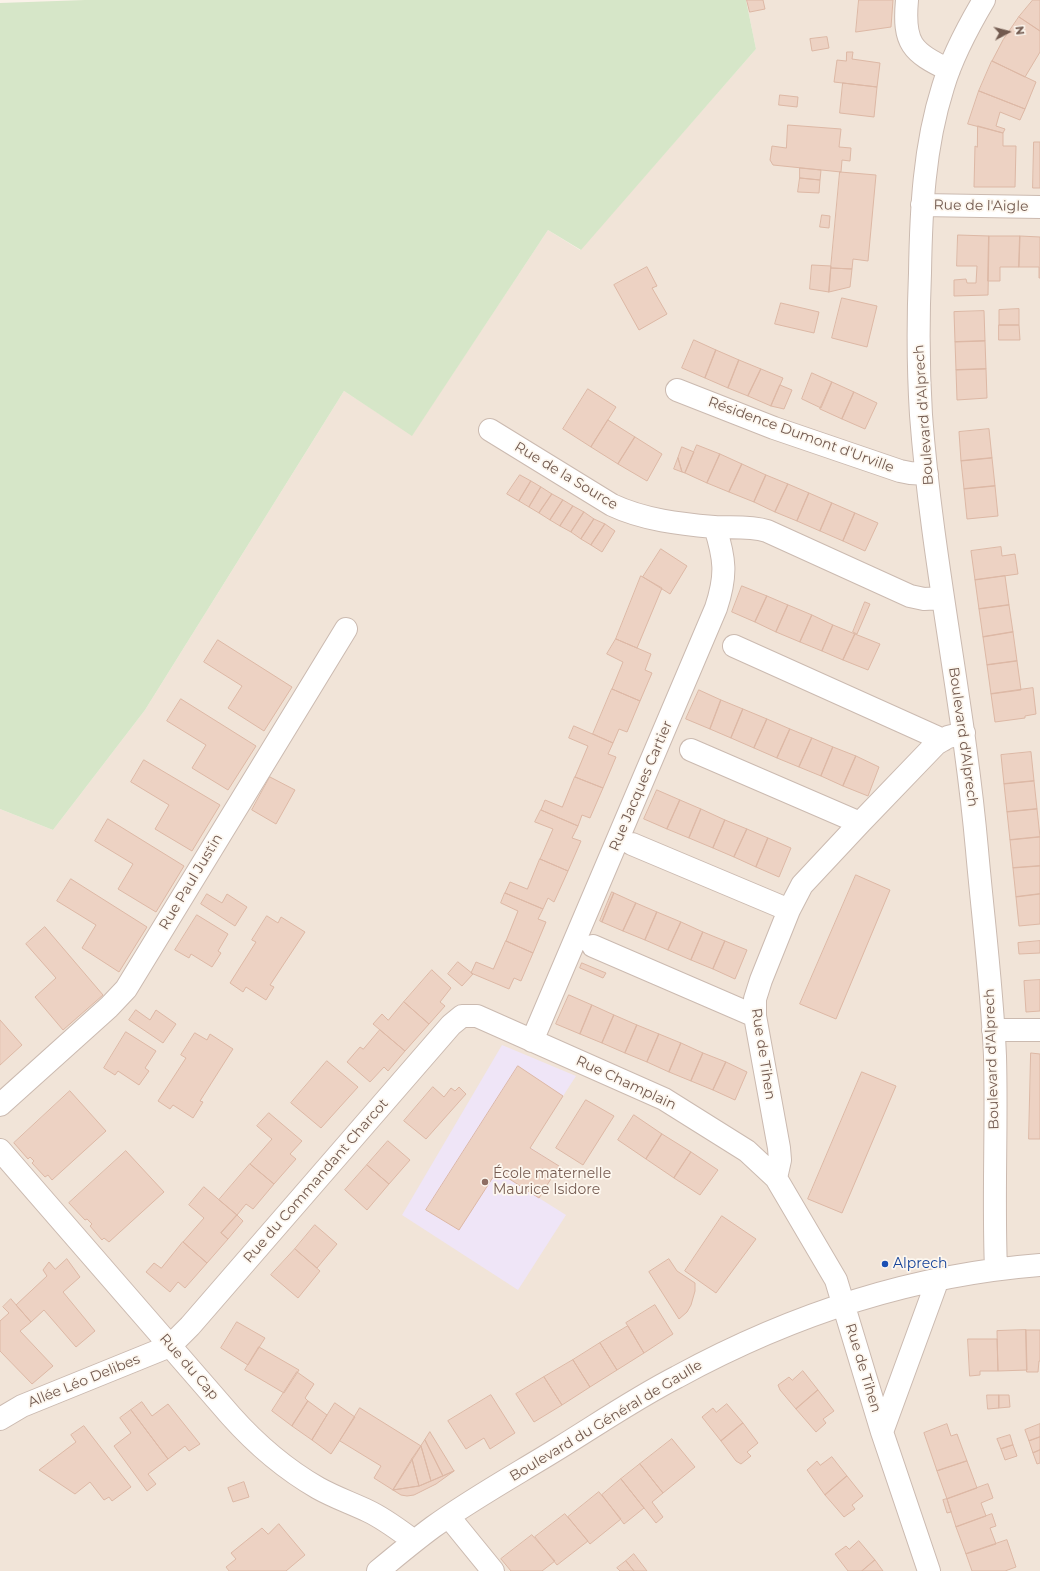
<!DOCTYPE html>
<html>
<head>
<meta charset="utf-8">
<style>
	body { margin:0 }
	#map { position:relative; width:1040px; height:1571px; overflow:hidden; background:#faf2e9; font-family:Montserrat,sans-serif }
	canvas { display:block }
	.north { position:absolute; left:988px; top:12px; width:40px; height:40px; -webkit-text-stroke:3px #fdf7ef; paint-order:stroke; rotate:83deg; font-size:11px; font-weight:700; line-height:16px; text-align:center; color:#725a4f }
	.north::after { content:''; display:block; margin:auto; width:14px; height:18px; background:#725a4f; clip-path:polygon(50% 0,100% 100%,50% 72%,0 100%) }
</style>
</head>
<body>
<div id="map">
<canvas width="1040" height="1571"></canvas>
<div class="north">N</div>
</div>
<script>
const c = document.querySelector('canvas').getContext('2d');
c.lineJoin = 'round';
function fill(path, color) { c.fillStyle = color; c.fill(path, 'evenodd'); }
function trace(path, color, width, dash) { c.strokeStyle = color; c.lineWidth = width; c.lineCap = dash ? 'butt' : 'round'; c.setLineDash(dash || []); c.stroke(path); }
function drawText(font, color, halo, rows, align = 'center') {
  c.font = font + ' Montserrat,sans-serif'; c.lineWidth = 3.5; c.setLineDash([]); c.textBaseline = 'middle'; c.strokeStyle = halo; c.fillStyle = color; for (const [text, x, y, turn = 0] of rows) {
    c.save(); c.translate(x, y); c.rotate((+turn || 0) * Math.PI / 180); c.textAlign = isNaN(turn) ? turn : align; if (halo) c.strokeText(text, 0, 0); c.fillText(text, 0, 0); c.restore();
  }
}
fill(new Path2D(`
	M746,0H1040V1571H0V809L53,830L145,710L344,391L412,435L548,230L580,250L756,49Z`), '#f1e4d8');
fill(new Path2D(`
	M502,1045L576,1076L530,1147L559,1166L539,1198L566,1215L518,1290L402,1215Z`), '#efe5f7');
fill(new Path2D(`
	M85,0H746L756,49L581,250L548,230L412,436L344,391L145,710L53,830L0,809V3Z`), '#d6e6c8');
const building = new Path2D(`
	M747,0H763L765,9L750,12Z
	M859,0H893L891,27L856,32Z
	M1033,0H1040V31L1019,17Z
	M1019,17L1040,31V52L1025,77L992,61L1003,40Z
	M827,37L829,48L812,51L810,39Z
	M847,52H853L852,59L880,63L877,87L834,82L837,60L846,61Z
	M992,61L1036,82L1025,109L979,91Z
	M843,83L877,87L874,117L840,113Z
	M979,91L1025,109L1020,120L1000,112L996,126L1005,129L1003,133L968,124Z
	M780,95L798,97L797,107L779,105Z
	M788,125L841,129L839,147L851,148L850,161L842,160L841,172L773,165L770,160L772,146L786,148Z
	M978,126L1003,133V146H1016L1015,187H974L975,146L977,147Z
	M1034,142H1040V188H1033Z
	M800,168L821,170L820,180L800,178Z
	M840,172L876,175L868,261L853,259L852,269L831,268Z
	M800,178L820,180L819,193L798,192Z
	M822,215L830,216L829,228L820,227Z
	M958,235L989,236L988,295L954,296V280L966,279L967,283H976L977,266H957Z
	M989,236H1020L1019,267H1000V281H988Z
	M1020,236L1040,237V278H1039V267H1019Z
	M812,265L831,266L829,292L810,289Z
	M647,267L657,286L652,288L667,314L639,330L614,285Z
	M831,268L852,269L850,287L829,292Z
	M842,298L877,306L867,347L832,338Z
	M781,303L819,312L814,333L775,324Z
	M1019,309V325H999V310Z
	M984,311L985,341L955,342L954,312Z
	M999,325H1019L1020,340H999Z
	M694,340L716,350L705,378L682,368Z
	M985,341L986,369L956,370L955,342Z
	M716,350L739,360L728,388L705,378Z
	M739,360L761,369L748,396L728,388Z
	M761,369L783,378L771,406L748,396Z
	M986,369L987,398L957,400L956,370Z
	M812,373L832,382L821,408L802,399Z
	M832,382L854,392L842,419L820,409Z
	M780,385L792,390L784,409L771,406Z
	M588,389L616,407L591,447L563,429Z
	M854,392L877,403L865,429L842,419Z
	M608,420L635,437L618,464L591,447Z
	M989,429L992,458L961,461L959,432Z
	M635,437L662,454L647,481L618,464Z
	M697,445L720,454L707,483L685,473Z
	M682,447L694,452L685,473L682,472L678,458Z
	M720,454L742,464L729,492L707,483Z
	M678,458L682,472L674,469Z
	M992,458L995,486L964,489L961,461Z
	M742,464L766,475L754,502L729,492Z
	M520,475L531,481L519,501L507,494Z
	M766,475L788,484L775,512L754,502Z
	M531,481L541,487L529,507L519,501Z
	M788,484L809,493L797,521L775,512Z
	M995,486L998,516L967,519L964,489Z
	M541,487L552,494L539,513L529,507Z
	M809,493L832,503L820,531L797,521Z
	M552,494L563,500L550,520L539,513Z
	M563,500L573,506L560,526L550,520Z
	M832,503L855,513L843,541L820,531Z
	M573,506L584,512L571,532L560,526Z
	M584,512L594,519L581,539L571,532Z
	M855,513L878,523L865,551L843,541Z
	M594,519L605,524L591,545L581,539Z
	M605,524L615,531L602,552L591,545Z
	M1001,547L1002,556L1015,554L1018,574L975,580L971,551Z
	M661,549L687,566L670,594L643,577Z
	M641,576L662,588L637,648L616,639Z
	M1005,576L1009,605L979,609L975,580Z
	M742,586L767,596L755,622L732,612Z
	M767,596L788,605L776,632L755,622Z
	M865,602L870,604L857,634L853,632Z
	M788,605L812,615L800,642L776,632Z
	M1009,605L1013,632L983,637L979,609Z
	M812,615L833,625L822,651L800,642Z
	M833,625L855,634L843,660L822,651Z
	M1013,632L1017,661L987,665L983,637Z
	M855,634L880,644L868,670L843,660Z
	M616,639L651,654L645,670L652,673L640,701L612,689L623,662L607,654Z
	M218,640L292,687L264,731L228,708L242,686L204,662Z
	M1017,661L1021,690L991,694L987,665Z
	M1033,688L1036,714L1025,716V718L995,722L991,694Z
	M612,689L640,701L627,732L619,729L613,743L593,734Z
	M699,690L721,700L710,729L686,719Z
	M181,699L256,746L228,790L192,768L206,745L167,721Z
	M721,700L743,709L731,738L710,729Z
	M743,709L767,719L754,748L731,738Z
	M767,719L790,729L777,758L754,748Z
	M574,726L613,743L608,754L616,757L603,788L575,777L588,746L569,738Z
	M790,729L812,738L799,767L777,758Z
	M812,738L833,747L821,776L799,767Z
	M833,747L856,756L843,786L821,776Z
	M1031,752L1034,781L1004,784L1001,755Z
	M856,756L879,767L868,796L843,786Z
	M144,760L220,805L192,851L155,829L169,805L131,782Z
	M270,777L295,790L276,824L252,810Z
	M575,777L603,788L590,818L582,815L578,826L541,810L545,800L562,807Z
	M1034,781L1037,809L1007,812L1004,784Z
	M657,790L680,800L667,829L644,819Z
	M680,800L701,809L689,838L667,829Z
	M701,809L725,820L713,848L689,838Z
	M1037,809L1040,837L1010,840L1007,812Z
	M541,810L578,826L572,838L581,841L568,871L540,859L553,829L535,822Z
	M108,819L184,866L156,912L118,889L133,864L95,841Z
	M725,820L747,829L734,857L713,848Z
	M747,829L768,838L756,867L734,857Z
	M1040,837V866L1013,868L1010,840Z
	M768,838L791,848L779,877L756,867Z
	M540,859L568,871L554,902L548,898L543,909L505,893L510,882L527,889Z
	M1040,866V894L1016,897L1013,868Z
	M856,875L890,890L836,1019L800,1004Z
	M71,879L147,927L119,972L82,948L96,925L57,901Z
	M612,892L614,893L602,922L600,921Z
	M505,893L543,909L538,919L546,922L533,953L506,941L518,911L501,903Z
	M614,893L636,903L623,931L602,922Z
	M207,894L222,903L227,894L247,907L235,926L201,904Z
	M1040,894V924L1019,926L1016,897Z
	M636,903L657,912L645,940L623,931Z
	M657,912L681,922L668,950L645,940Z
	M197,915L228,934L218,951L221,953L212,967L191,954L189,958L175,950Z
	M267,916L278,923L281,917L305,932L270,985L274,987L266,1000L246,987L243,992L230,983L256,942L252,940Z
	M681,922L703,932L691,960L668,950Z
	M45,927L103,995L63,1030L35,997L56,978L26,944Z
	M703,932L725,941L713,969L691,960Z
	M506,941L533,953L521,981L514,978L509,989L471,973L476,962L493,969Z
	M725,941L747,950L735,979L713,969Z
	M1040,941V953L1019,954L1018,943Z
	M458,962L473,974L462,986L448,974Z
	M582,963L606,973L603,978L580,968Z
	M432,970L451,988L440,1002L445,1006L429,1024L404,1002Z
	M1040,980V1011L1026,1012L1024,981Z
	M569,995L592,1005L580,1034L556,1024Z
	M404,1002L429,1024L405,1051L373,1024L382,1014L388,1020Z
	M592,1005L614,1015L602,1043L580,1034Z
	M136,1010L150,1020L156,1010L176,1024L163,1043L129,1020Z
	M614,1015L637,1025L625,1053L602,1043Z
	M0,1020L22,1045L0,1065Z
	M637,1025L659,1034L647,1062L625,1053Z
	M380,1030L405,1051L388,1071L384,1067L370,1082L347,1062L360,1047L363,1049Z
	M126,1032L156,1051L145,1068L149,1071L139,1085L118,1071L115,1075L104,1068Z
	M195,1033L207,1040L210,1034L233,1049L200,1101L203,1102L193,1118L173,1105L170,1109L158,1101L186,1058L181,1055Z
	M659,1034L681,1043L669,1072L647,1062Z
	M681,1043L703,1053L691,1081L669,1072Z
	M703,1053L726,1062L713,1090L691,1081Z
	M1031,1053L1040,1054V1139H1029Z
	M327,1061L358,1087L321,1128L291,1103Z
	M726,1062L747,1072L735,1100L713,1090Z
	M518,1066L563,1096L530,1148L559,1166L539,1198L497,1171L459,1230L426,1210Z
	M862,1072L896,1086L842,1213L808,1199Z
	M433,1087L444,1097L451,1088L455,1091L459,1087L466,1094L426,1139L404,1121Z
	M70,1091L106,1131L52,1180L48,1175L45,1177L32,1163L34,1161L30,1157L28,1159L14,1143Z
	M586,1100L614,1116L583,1165L556,1148Z
	M269,1113L302,1141L290,1154L296,1159L274,1184L250,1164L272,1139L257,1126Z
	M634,1115L662,1134L646,1159L618,1140Z
	M662,1134L691,1152L674,1178L646,1159Z
	M388,1141L410,1160L389,1184L367,1165Z
	M126,1151L164,1192L109,1242L104,1238L102,1240L90,1226L92,1224L87,1219L85,1220L69,1203Z
	M691,1152L718,1170L700,1195L674,1178Z
	M250,1164L274,1184L253,1209L246,1204L237,1215L219,1200Z
	M367,1165L389,1184L367,1210L345,1190Z
	M204,1187L237,1215L221,1233L228,1239L207,1263L183,1242L204,1218L189,1205Z
	M237,1215L243,1221L228,1239L221,1233Z
	M722,1216L756,1239L716,1293L685,1271Z
	M315,1225L337,1244L317,1268L295,1249Z
	M183,1242L207,1263L185,1288L178,1282L170,1292L146,1272L154,1263L161,1268Z
	M295,1249L320,1271L298,1298L271,1275Z
	M67,1259L80,1277L63,1292L95,1331L76,1347L44,1310L31,1322L16,1305L47,1276L43,1270L49,1262L55,1269Z
	M669,1259L677,1271L695,1283V1291L691,1305L687,1312L679,1319L649,1272Z
	M11,1299L31,1322L20,1331L53,1366L32,1384L0,1351V1321L9,1313L3,1307Z
	M655,1305L673,1334L644,1353L626,1323Z
	M237,1322L265,1338L248,1365L221,1348Z
	M628,1326L644,1353L617,1370L600,1343Z
	M1026,1330H1040V1361H1039L1038,1372H1027Z
	M1026,1330L1027,1370L998,1371L997,1331Z
	M968,1339H997L998,1371H980V1375L970,1376Z
	M600,1343L617,1370L590,1387L573,1360Z
	M259,1347L299,1370L284,1393L245,1370Z
	M573,1360L590,1387L562,1405L544,1377Z
	M803,1371L818,1390L796,1409L780,1390L778,1385L789,1377L792,1380Z
	M297,1372L314,1384L305,1398L308,1401L292,1426L272,1411Z
	M544,1377L562,1405L534,1422L516,1394Z
	M818,1390L834,1411L823,1419L826,1423L816,1432L796,1409Z
	M491,1395L515,1433L490,1449L484,1438L466,1449L448,1421Z
	M987,1395H999V1408L988,1409Z
	M999,1395H1009L1010,1407L999,1408Z
	M308,1401L327,1415L312,1440L292,1426Z
	M142,1402L152,1416L168,1404L200,1444L189,1451L185,1446L168,1459L131,1410Z
	M335,1403L355,1417L331,1454L312,1440Z
	M727,1404L743,1423L721,1441L702,1417L713,1408L716,1412Z
	M360,1408L421,1446L393,1490L374,1478L381,1466L340,1441Z
	M131,1410L168,1459L148,1474L156,1484L147,1491L114,1446L131,1433L120,1418Z
	M743,1423L758,1443L747,1452L751,1456L741,1464L736,1461L721,1441Z
	M947,1424L951,1436L957,1434L967,1461L937,1471L924,1433Z
	M1040,1424V1437L1029,1441L1025,1430Z
	M84,1426L131,1487L112,1501L109,1497L104,1500L90,1482L75,1494L39,1470L76,1442L71,1435Z
	M430,1432L454,1471L443,1476L425,1440Z
	M1010,1435L1013,1445L1001,1449L997,1439Z
	M1040,1437V1450L1033,1453L1029,1441Z
	M672,1439L695,1467L663,1493L640,1464Z
	M425,1440L443,1476L431,1481L421,1446Z
	M1013,1445L1017,1456L1005,1460L1001,1449Z
	M421,1446L431,1481L419,1486L412,1459Z
	M1040,1450V1463L1037,1464L1033,1453Z
	M832,1457L847,1476L825,1495L807,1470L817,1461L820,1465Z
	M412,1459L419,1486L393,1490Z
	M967,1461L977,1488L947,1499L937,1471Z
	M640,1464L663,1493L652,1502L663,1517L656,1523L621,1479Z
	M454,1471L436,1484L414,1495L407,1496L401,1495L393,1490L419,1486Z
	M847,1476L863,1496L852,1505L855,1509L844,1517L825,1495Z
	M621,1479L644,1508L624,1524L602,1495Z
	M244,1482L249,1497L233,1502L228,1488Z
	M988,1484L993,1498L981,1503L986,1516L956,1527L947,1499Z
	M599,1492L621,1519L590,1544L568,1517Z
	M947,1499L951,1512L947,1513L943,1500Z
	M565,1514L588,1541L557,1565L535,1537Z
	M992,1514L996,1526L990,1528L996,1544L966,1554L956,1527Z
	M279,1524L305,1555L286,1571H229L226,1567L236,1559L231,1553L262,1528L268,1534Z
	M532,1535L555,1561L542,1571H511L501,1559Z
	M1007,1540L1016,1567L1005,1571H972L966,1554Z
	M859,1541L875,1560L862,1571H848L835,1554L846,1546L849,1549Z
	M634,1554L647,1571H634L626,1561Z
	M875,1560L883,1571H862Z
	M626,1561L634,1571H620L617,1568Z`);
fill(building, '#edd2c3');
trace(building, '#ddb8a5', 1);
const minor = new Path2D(`
	M907,0C903,44 912,52 949,70
	M984,0C968,27 952,57 943,87C924,147 921,210 920,273C918,320 918,367 921,415C932,561 964,704 977,850C983,918 992,987 995,1056C997,1127 993,1198 996,1269
	M922,205L1040,207
	M677,390L774,428L900,471L910,473L927,474
	M490,430L612,505C644,520 680,524 714,527C732,528 750,526 767,531L910,596L924,599L943,598
	M734,646L943,740
	M691,750L860,823
	M632,844L789,910
	M593,946L755,1016
	M993,1030H1040
	M532,1041L716,608C727,575 725,559 715,527
	M0,1105L109,1007L126,989L346,629
	M0,1150L231,1416C256,1444 285,1469 318,1488C334,1497 351,1503 368,1511C385,1519 399,1530 414,1541
	M776,1178L780,1160L779,1148L755,1016V999L761,980L789,910L802,885L860,823L936,744L948,737L964,733
	M0,1419L22,1406L170,1346L190,1326L451,1025L462,1016H477L664,1099L747,1151L776,1178L836,1280L882,1432L929,1571
	M882,1432L938,1279
	M449,1517L493,1571
	M378,1571C396,1556 414,1541 433,1527C473,1498 517,1474 559,1448C598,1424 636,1398 677,1377C789,1316 912,1275 1040,1265`);
trace(minor, '#cbbab0', 24);
trace(minor, '#fff', 22);
for (const [x, y, r, color] of [
	[485,1182,4,"#8d6e63"],
	[885,1264,4,"#1a4fb4"]
]) { const dot = new Path2D(); dot.arc(x, y, r, 0, 2 * Math.PI); c.fillStyle = color; c.fill(dot); trace(dot, '#fdf7ef', 1.5); }
drawText('14px', '#725a4f', '#fdf7ef', [
	["Rue de l'Aigle",981,206,1],
	["Boulevard d'Alprech",924,415,-94],
	["Résidence Dumont d'Urville",801,435,20],
	["Rue de la Source",566,476,31],
	["Boulevard d'Alprech",963,737,82],
	["Rue Jacques Cartier",641,786,-67],
	["Rue Paul Justin",191,882,-59],
	["Rue de Tihen",763,1054,81],
	["Boulevard d'Alprech",992,1059,-92],
	["Rue Champlain",626,1083,25],
	["Rue du Commandant Charcot",316,1181,-49],
	["Rue du Cap",189,1367,49],
	["Rue de Tihen",863,1368,73],
	["Allée Léo Delibes",84,1381,-22],
	["Boulevard du Général de Gaulle",606,1421,-31]
]);
drawText('14px', '#785e54', '#fdf7ef', [
	["École maternelle",493,1174],
	["Maurice Isidore",493,1190]
], 'left');
drawText('14px', '#164399', '#fdf7ef', [
	["Alprech",893,1264]
], 'left');
</script>
</body>
</html>
